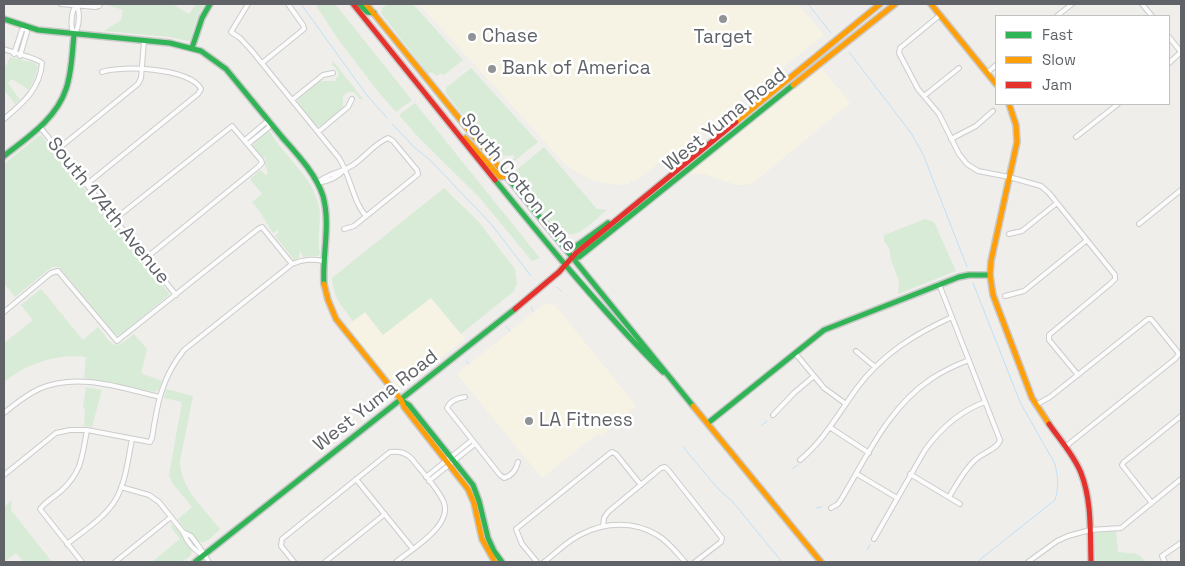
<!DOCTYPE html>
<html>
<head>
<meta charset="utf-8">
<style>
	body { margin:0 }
	#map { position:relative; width:1185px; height:566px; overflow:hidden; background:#efeeea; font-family:"Space Grotesk",sans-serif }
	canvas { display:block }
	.frame { position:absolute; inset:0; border:5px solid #5f6368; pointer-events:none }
	.legend { position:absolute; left:995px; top:15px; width:175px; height:90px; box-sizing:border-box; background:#fff; border:1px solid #bfc1c3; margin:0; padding:6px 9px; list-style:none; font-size:15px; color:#5f6368 }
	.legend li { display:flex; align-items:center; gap:10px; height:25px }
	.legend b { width:25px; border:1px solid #bfc1c3 }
</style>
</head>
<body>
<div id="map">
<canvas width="1185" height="566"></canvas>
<div class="frame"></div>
<ul class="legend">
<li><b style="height:6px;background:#30b455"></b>Fast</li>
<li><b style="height:6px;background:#ff9f0a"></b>Slow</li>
<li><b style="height:6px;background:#e5322d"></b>Jam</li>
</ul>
</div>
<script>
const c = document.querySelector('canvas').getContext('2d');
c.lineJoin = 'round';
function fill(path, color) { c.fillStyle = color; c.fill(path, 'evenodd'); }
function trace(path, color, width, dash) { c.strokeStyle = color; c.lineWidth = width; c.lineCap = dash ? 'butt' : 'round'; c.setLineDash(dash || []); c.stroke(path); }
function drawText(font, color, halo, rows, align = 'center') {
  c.font = font + ' "Space Grotesk",sans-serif'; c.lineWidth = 5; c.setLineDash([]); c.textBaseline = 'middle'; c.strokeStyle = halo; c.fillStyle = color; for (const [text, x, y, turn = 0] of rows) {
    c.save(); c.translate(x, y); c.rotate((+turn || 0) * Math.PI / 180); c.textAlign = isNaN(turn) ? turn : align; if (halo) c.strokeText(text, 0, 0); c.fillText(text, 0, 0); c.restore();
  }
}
fill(new Path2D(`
	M419,4H798L824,35L678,151L677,150L636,180L630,181V184L615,185L594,181L568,167Z
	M820,66L850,103L753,183L746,185H736L704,174H690L696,165Z
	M431,297L465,339L404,387L394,385L347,326L365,312L383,335Z
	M544,304L555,305L636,406L601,436L598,433L542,478L457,374Z`), '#f7f3e4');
fill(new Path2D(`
	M105,4H172L189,14L196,4H204L196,20L190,40L188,41L170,37L104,31L121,20L123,10Z
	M315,4H335L412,100L396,112L376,89L338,39Z
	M388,4H413L463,60L444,75L441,73L437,76L431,72L428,74L381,13L382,8Z
	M10,57L35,63L38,66L35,77L29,90L12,79L8,83L20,100L15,104L4,90V67L7,64Z
	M333,61L363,99H359C357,92 351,90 345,94C341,99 344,100 343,106C342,111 325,122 321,126H315L297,104L298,98L318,81H335L339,74L335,67L332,65Z
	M471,68L538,142L508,166L507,164L515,157L513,155L503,156L501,154L495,157L446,93V88Z
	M415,103L540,258L532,261L479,197L421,140L399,115Z
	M267,131L270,132C285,158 313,176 319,207C322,222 316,238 320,253L318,256L303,257L301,252L299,253V258L294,260L275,236L279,232L277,230L273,233C266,222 261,212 252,202L262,194L250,179L260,170L266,175L268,173L265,165V158L260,155L253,146L254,143Z
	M40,135H41L169,293V295L119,336L115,334L59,267H52L15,297L4,283V164Z
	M544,147L597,209L607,210C589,224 578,242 554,231L513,177L514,172Z
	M444,188L478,221L515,269L517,284L514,291L461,334L431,298L383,335L365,312L353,321C342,306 333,298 332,278Z
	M925,219L934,222L956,271L898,294L899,281L891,260L889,248L884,241V235Z
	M41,289L83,340L98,327C114,347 113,351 134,334L147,349L141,373L162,381L159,389L155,392L84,378L86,357C57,353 26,364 4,382V343L33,320L21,305Z
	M86,387L102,390L92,427L84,426L85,409L83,407Z
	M166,389L193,396L180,461C180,488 204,509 220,529C216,533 210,540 204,542C197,545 181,525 178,519L192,507L172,483L169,475L182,402L164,398Z
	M12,500L11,510L52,562H24L16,553L4,562V505L5,506Z
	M172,525C180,529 188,543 192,552C187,566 165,562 152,562L180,539L170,526Z
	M1116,531L1118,552L1138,554L1146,562H1096L1094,533Z`), '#d8ebd6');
trace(new Path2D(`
	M301,4L366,94L387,118
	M808,4L831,33
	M849,52L911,133L923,154L967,267
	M392,124L414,147L430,160L492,225L531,276
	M973,283L1020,402L1055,464C1058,478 1059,486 1055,500L977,562
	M557,287L561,291
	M531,307L533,311
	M506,326L510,331
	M466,361L469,364
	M761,426L767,421
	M683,447L720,491L732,501L782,562
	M792,469L798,465
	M816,508L822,507
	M867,550L870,545`), '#bfe0f9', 1);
const street = new Path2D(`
	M61,4L95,7L99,6L100,4
	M248,4L231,32L240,38L252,51L339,158C351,177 353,202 366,216
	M1142,4L1152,16
	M940,15L900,48L899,53L918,89L939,114L959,154L967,164L978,171L1009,177L1041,186L1049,193L1115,275V279L1110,284L1049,335V340L1078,375
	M1057,16L1072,4
	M74,35C79,28 81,12 76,5
	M74,35C70,27 71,12 76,5
	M1169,37L1181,52
	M4,49C13,53 35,57 42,63C40,89 23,103 4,119
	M14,54L22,30L26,27
	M20,56L27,32L26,27
	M262,63L304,29L303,25L288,4
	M1169,63L1181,52
	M987,73L996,65
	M924,96L959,68
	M292,100L323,75L333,73
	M40,127L176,295
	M318,132L348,107L352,99
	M1076,137L1118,104
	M951,139L976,126L993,111
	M245,140L265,123H270
	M248,144L268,128L270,123
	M58,149L138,84L141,78L144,41
	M317,183C328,173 341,173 353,165C365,157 375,143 388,138L393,141L417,170L418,174L416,176L354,226L344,229
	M317,183C327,182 338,177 345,169
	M87,184L198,94L201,89C190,68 122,65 102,72
	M115,219L232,126L261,160L262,163L258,167L146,258
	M1139,224L1181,190
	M1009,234L1022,231L1057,203
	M939,284L1000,440C998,449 982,453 975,460C964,470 957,484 949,497
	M1005,296L1024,291L1087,240
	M4,312L51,273L58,271L117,341L258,229L262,227L292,264
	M856,351L875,367
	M795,353L824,388L846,404
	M465,397C458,398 450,400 447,408L500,475L504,478C512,476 516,470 518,462
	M1036,405L1050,397L1148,319H1151L1177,351L1179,354L1175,359L1065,447
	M4,413C15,404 26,395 39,389C78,372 121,388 160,397
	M773,415L794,393L814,376
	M831,428L869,453
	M800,460C825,439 838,414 857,388C882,354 915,334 952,317
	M857,474L897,498
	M910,474L960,504
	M4,475L56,433L70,430H87L150,442L152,438C157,404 162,377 184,350L292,264C304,259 312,259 324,261
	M426,477L472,440
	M356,479L413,549
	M429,481L475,444
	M121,487L149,495L159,502L183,532L191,536L200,548L209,562
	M1152,503L1122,465L1124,462L1181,416
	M831,508L838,504L842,498C867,456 889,407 931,379C943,371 956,365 969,360
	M603,526L604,518L608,512L661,468L665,467L669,471L722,538L721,542L695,562
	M183,532C187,542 193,550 203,555
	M874,539L925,450C941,428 960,411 985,402
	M67,544C83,531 105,518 116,499C126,481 128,459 132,439
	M82,562L40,509C45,502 54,497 61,491C82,472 82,457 87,430
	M115,562L171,517
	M294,562L281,546L282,539L390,452C399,451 405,452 412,459C421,471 439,489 444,503C452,526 412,549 396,562
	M325,562L385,514
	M537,562L522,544L516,529L609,454L612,452L616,454L641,485
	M544,562C556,553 568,540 582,534C605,522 635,521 657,535C668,541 677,553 685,562
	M1028,562L1057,541L1068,536L1090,530L1121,528L1181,479
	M1165,562L1162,556L1181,543`);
const fast = new Path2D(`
	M359,4L367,12L374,13
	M4,19L38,30L170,43L201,51L226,69C245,92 263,114 282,137C297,154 316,174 323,196C331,225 322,255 324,284
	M192,48L202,18L210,4
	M4,156C28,137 56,119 66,89C72,72 72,53 74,35
	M507,177L693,406
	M495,180C549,246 603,312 663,372
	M568,252L608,223
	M573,258L579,257L793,85
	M401,400L409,405L473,485L479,501L488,538L494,551L502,562
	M708,423L824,330L959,277L969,275H990
	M195,562L515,309`);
const slow = new Path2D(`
	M366,4L507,177
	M931,4L996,84
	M793,85L895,4
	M1009,104L1016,125L1017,142L991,261L990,275L993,295L1032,398L1049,424
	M736,122L880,4
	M465,138L500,177L506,176
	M324,284L328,300L336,319L401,400L404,407L468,489L474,503L482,539L495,562
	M693,406L821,562`);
const jam = new Path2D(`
	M353,4L495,180
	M515,309L559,272L576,253L736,122
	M1049,424C1060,440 1074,455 1081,473C1092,501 1090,533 1091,562`);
trace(street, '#cbcccc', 6);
trace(fast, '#cacacb', 8);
trace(slow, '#cacacb', 8);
trace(jam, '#cacacb', 8);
trace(street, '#fdfcfc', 4);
trace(fast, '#30b455', 5);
trace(slow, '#ff9f0a', 5);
trace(jam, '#e5322d', 5);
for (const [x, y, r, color] of [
	[723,19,5,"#919496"],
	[472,37,5,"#919496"],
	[492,69,5,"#919496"],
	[529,421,5,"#919496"]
]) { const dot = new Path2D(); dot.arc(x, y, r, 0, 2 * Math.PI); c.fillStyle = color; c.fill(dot); trace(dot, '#fff', 2); }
drawText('19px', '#5f6368', '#fff', [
	["Chase",482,37],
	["Target",723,38,"center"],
	["Bank of America",502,69],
	["LA Fitness",539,421]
], 'left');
drawText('19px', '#5f6368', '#fff', [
	["West Yuma Road",725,120,-39],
	["South Cotton Lane",518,183,51],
	["South 174th Avenue",108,211,51],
	["West Yuma Road",376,401,-38]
]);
</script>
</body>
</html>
